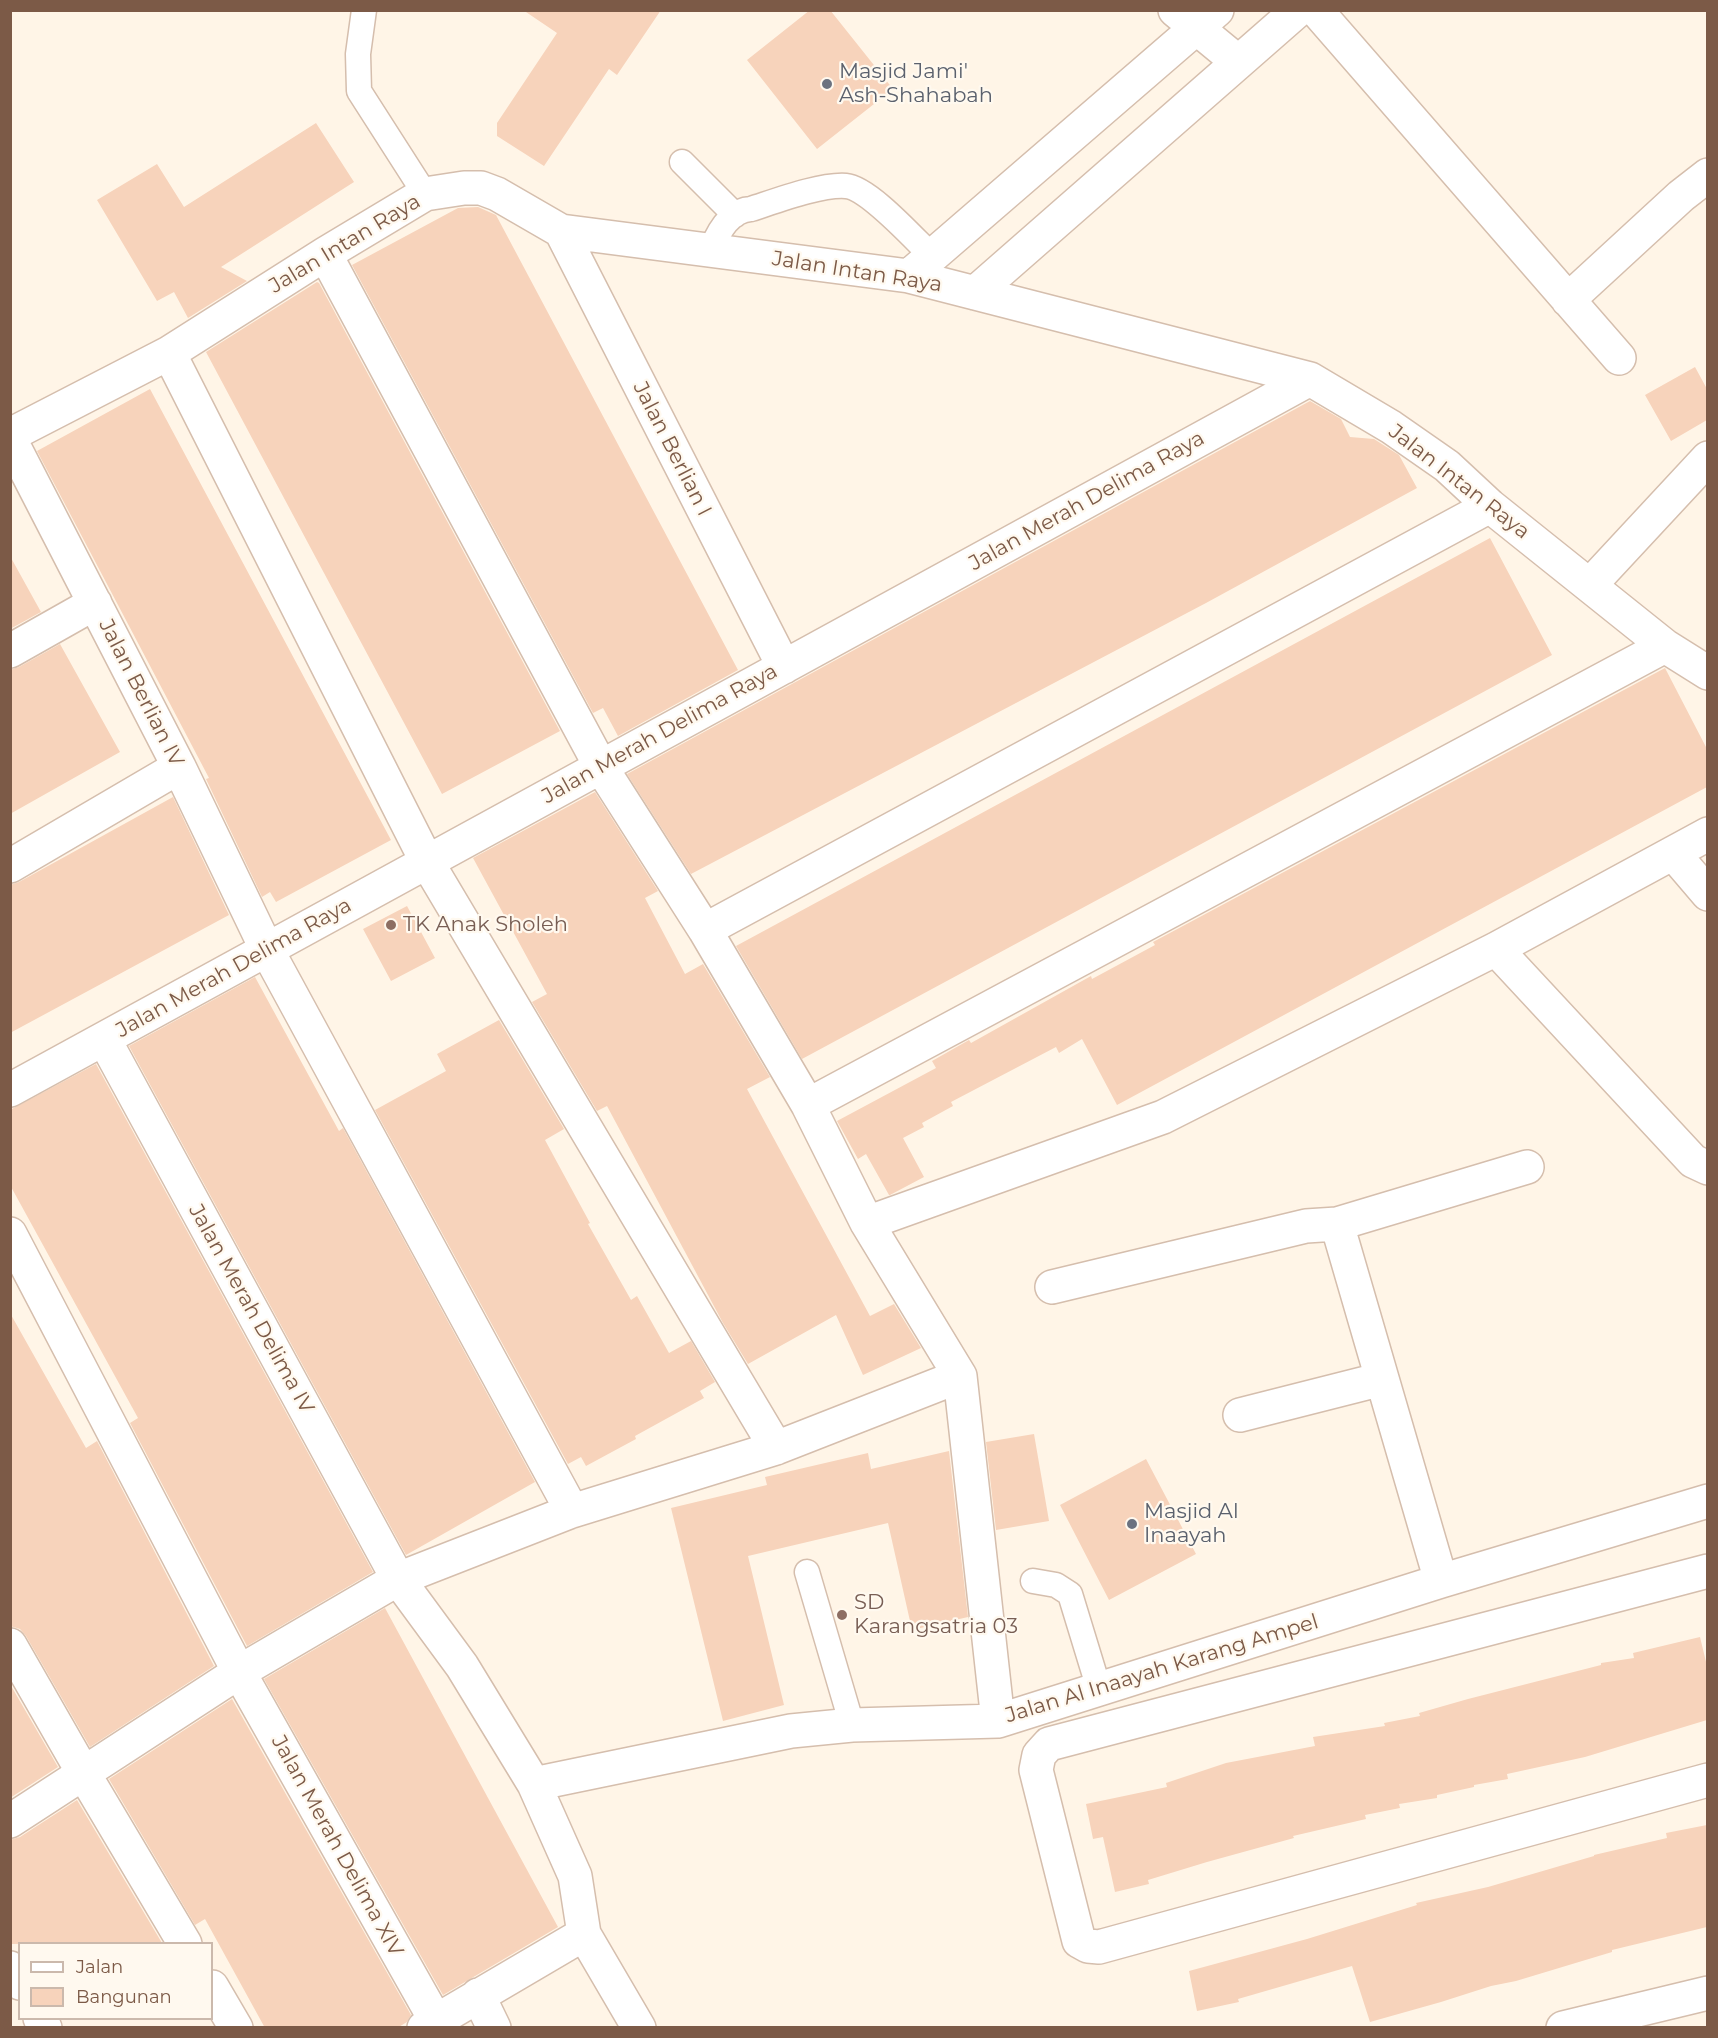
<!DOCTYPE html>
<html>
<head>
<meta charset="utf-8">
<style>
	body { margin:0 }
	#map { position:relative; width:1718px; height:2038px; overflow:hidden; background:#fff5e7; font-family:Montserrat,sans-serif }
	canvas { display:block }
	.frame { position:absolute; inset:0; border:12px solid #7c5a47; pointer-events:none }
	.legend { position:absolute; left:18px; top:1942px; width:195px; height:78px; box-sizing:border-box; background:#fff9ef; border:2px solid #cbb9ac; margin:0; padding:8px 10px; list-style:none; font-size:18px; color:#7c5a47 }
	.legend li { display:flex; align-items:center; gap:12px; height:30px }
	.legend b { width:30px; border:2px solid #cbb9ac }
</style>
</head>
<body>
<div id="map">
<canvas width="1718" height="2038"></canvas>
<div class="frame"></div>
<ul class="legend">
<li><b style="height:8px;background:#fff"></b>Jalan</li>
<li><b style="height:16px;background:#f7d3bb"></b>Bangunan</li>
</ul>
</div>
<script>
const c = document.querySelector('canvas').getContext('2d');
c.lineJoin = 'round';
function fill(path, color) { c.fillStyle = color; c.fill(path, 'evenodd'); }
function trace(path, color, width, dash) { c.strokeStyle = color; c.lineWidth = width; c.lineCap = dash ? 'butt' : 'round'; c.setLineDash(dash || []); c.stroke(path); }
function drawText(font, color, halo, rows, align = 'center') {
  c.font = font + ' Montserrat,sans-serif'; c.lineWidth = 4.5; c.setLineDash([]); c.textBaseline = 'middle'; c.strokeStyle = halo; c.fillStyle = color; for (const [text, x, y, turn = 0] of rows) {
    c.save(); c.translate(x, y); c.rotate((+turn || 0) * Math.PI / 180); c.textAlign = isNaN(turn) ? turn : align; if (halo) c.strokeText(text, 0, 0); c.fillText(text, 0, 0); c.restore();
  }
}
fill(new Path2D(`
	M523,10H661L617,75L609,69L544,166L497,136V123L557,33Z
	M810,10H830L893,89L817,149L747,60Z
	M316,123L354,182L221,267L247,281L188,318L174,292L157,301L97,200L157,164L184,207Z
	M478,207L496,215L738,670L618,736L603,708L593,713L352,265L458,208Z
	M317,282L319,283L560,731L442,794L206,352Z
	M1695,367L1707,389V420L1671,441L1645,395Z
	M150,389L391,840L276,902L270,892L262,897L206,779L209,778L37,451Z
	M1310,401L1341,419L1350,437L1374,439L1399,455L1417,488L1206,603L691,874L627,774Z
	M1490,538L1552,655L802,1059L736,946Z
	M10,556L41,612L10,629Z
	M60,644L120,752L10,814V670L19,667Z
	M1665,668L1707,749V787L1117,1105L1082,1039L1059,1053L1056,1047L951,1102L953,1106L922,1123L924,1127L903,1138L924,1177L890,1195H889L866,1154L858,1159L837,1121L936,1068L932,1061L969,1040L971,1043L1091,976L1092,979L1155,945L1153,942Z
	M595,792L658,891L645,898L685,974L703,964L770,1077L747,1089L870,1316L894,1304L921,1348L863,1375L836,1315L748,1364L723,1323L607,1106L597,1111L532,1002L547,994L473,858Z
	M173,797L229,915L10,1033V885L19,882Z
	M407,906L435,958L391,981L363,929Z
	M255,977L339,1131L343,1128L535,1482L406,1555L129,1046Z
	M499,1020L564,1129L545,1140L590,1223L588,1224L631,1300L637,1296L669,1353L691,1341L715,1382L700,1391L704,1398L635,1436L636,1439L586,1466L581,1457L568,1464L375,1110L446,1071L437,1054Z
	M96,1064L373,1572L247,1646L130,1423L138,1418L10,1185V1110Z
	M10,1313L86,1448L97,1441L214,1666L90,1747L26,1636L20,1629L10,1626Z
	M1034,1434L1049,1521L996,1530L986,1442Z
	M949,1451L968,1617L912,1630L888,1523L748,1556L784,1705L723,1721L671,1508L767,1485L765,1477L868,1453L871,1469Z
	M1146,1459L1196,1554L1109,1600L1060,1505Z
	M385,1608L558,1927L443,1995L264,1679Z
	M1700,1637L1707,1666V1720L1585,1757L1507,1774L1508,1779L1474,1785V1787L1437,1795V1798L1399,1804L1400,1808L1365,1815L1366,1819L1293,1836L1294,1838L1207,1862L1148,1880L1149,1884L1115,1892L1103,1837L1093,1839L1086,1804L1167,1787L1166,1783L1226,1763L1315,1746L1313,1737L1385,1726L1384,1723L1420,1716L1419,1713L1468,1699L1601,1665V1663L1634,1658L1633,1653Z
	M10,1684L58,1767L10,1798Z
	M232,1699L411,2015L407,2022L397,2028H265L205,1919L195,1925L109,1779Z
	M77,1800L162,1943L10,1944V1840L20,1837Z
	M1707,1825V1927L1612,1950V1952L1516,1981L1491,1986L1441,2002L1370,2022L1352,1966L1238,1999L1239,2002L1197,2011L1189,1971L1307,1939L1417,1905L1416,1903L1488,1887L1594,1856V1855L1667,1838L1666,1833Z`), '#f7d3bb');
const lane = new Path2D(`
	M364,10L358,54L359,91L425,194
	M682,162L735,215
	M711,250C718,232 730,210 751,209C776,201 821,184 846,186C869,188 915,240 932,256
	M807,1572L852,1725
	M1033,1581L1056,1585L1070,1594L1099,1689`);
const street = new Path2D(`
	M1175,10L1238,62
	M1316,10L1619,358
	M561,231L784,667
	M325,254L601,767L705,930L808,1105L867,1223L960,1376L998,1721
	M909,276L1217,10
	M975,293L1298,10
	M1568,300L1681,196L1708,175
	M169,353L427,862L776,1448
	M10,435L169,353L325,254L425,194L464,188H481L497,194L561,231L909,276L1310,379L1391,427L1447,466L1490,506L1665,646L1708,673
	M10,439L179,767L267,950L572,1511
	M1590,585L1708,458
	M10,651L95,603
	M1673,853L1708,894
	M10,866L179,767
	M705,930L1490,506
	M1496,949L1693,1161L1708,1168
	M102,1040L110,1050L398,1579L462,1666L534,1784L575,1876L584,1934L424,2028
	M10,1090L1310,379
	M808,1105L1665,646
	M867,1223L1163,1117L1496,949L1708,834
	M1337,1224L1527,1167
	M10,1234L239,1672L436,2021
	M1052,1287L1306,1226L1337,1224L1441,1581
	M1240,1415L1382,1379
	M1708,1571L1049,1744L1039,1755L1036,1770L1079,1941L1088,1946L1099,1947L1708,1780
	M10,1645L84,1774L185,1944
	M534,1784L791,1731L852,1725L998,1721L1441,1581L1708,1501
	M10,1821L239,1672L398,1579L572,1511L776,1448L960,1376
	M584,1934L639,2028
	M10,1968L20,1983
	M212,1987L236,2028
	M478,1995L494,2028
	M40,2018L45,2028
	M1563,2028L1708,1993`);
trace(lane, '#d5bead', 27);
trace(street, '#d5bead', 36);
trace(lane, '#fff', 24);
trace(street, '#fff', 33);
for (const [x, y, r, color] of [
	[827,84,6,"#6b7280"],
	[391,925,6,"#8d6e63"],
	[1132,1524,6,"#6b7280"],
	[842,1615,6,"#8d6e63"]
]) { const dot = new Path2D(); dot.arc(x, y, r, 0, 2 * Math.PI); c.fillStyle = color; c.fill(dot); trace(dot, '#fff9ef', 2); }
drawText('21px', '#5b616d', '#fff9ef', [
	["Masjid Jami'",839,72],
	["Ash-Shahabah",839,96],
	["Masjid Al",1144,1512],
	["Inaayah",1144,1536]
], 'left');
drawText('21px', '#7c5a47', '#fff9ef', [
	["Jalan Intan Raya",345,244,-31],
	["Jalan Intan Raya",857,272,9],
	["Jalan Berlian I",672,449,63],
	["Jalan Intan Raya",1459,482,38],
	["Jalan Merah Delima Raya",1087,501,-29],
	["Jalan Berlian IV",141,693,63],
	["Jalan Merah Delima Raya",660,734,-29],
	["Jalan Merah Delima Raya",234,968,-29],
	["Jalan Merah Delima IV",251,1309,61],
	["Jalan Al Inaayah Karang Ampel",1162,1669,-17],
	["Jalan Merah Delima XIV",337,1846,61]
]);
drawText('21px', '#785e54', '#fff9ef', [
	["TK Anak Sholeh",403,925],
	["SD",854,1603],
	["Karangsatria 03",854,1627]
], 'left');
</script>
</body>
</html>
